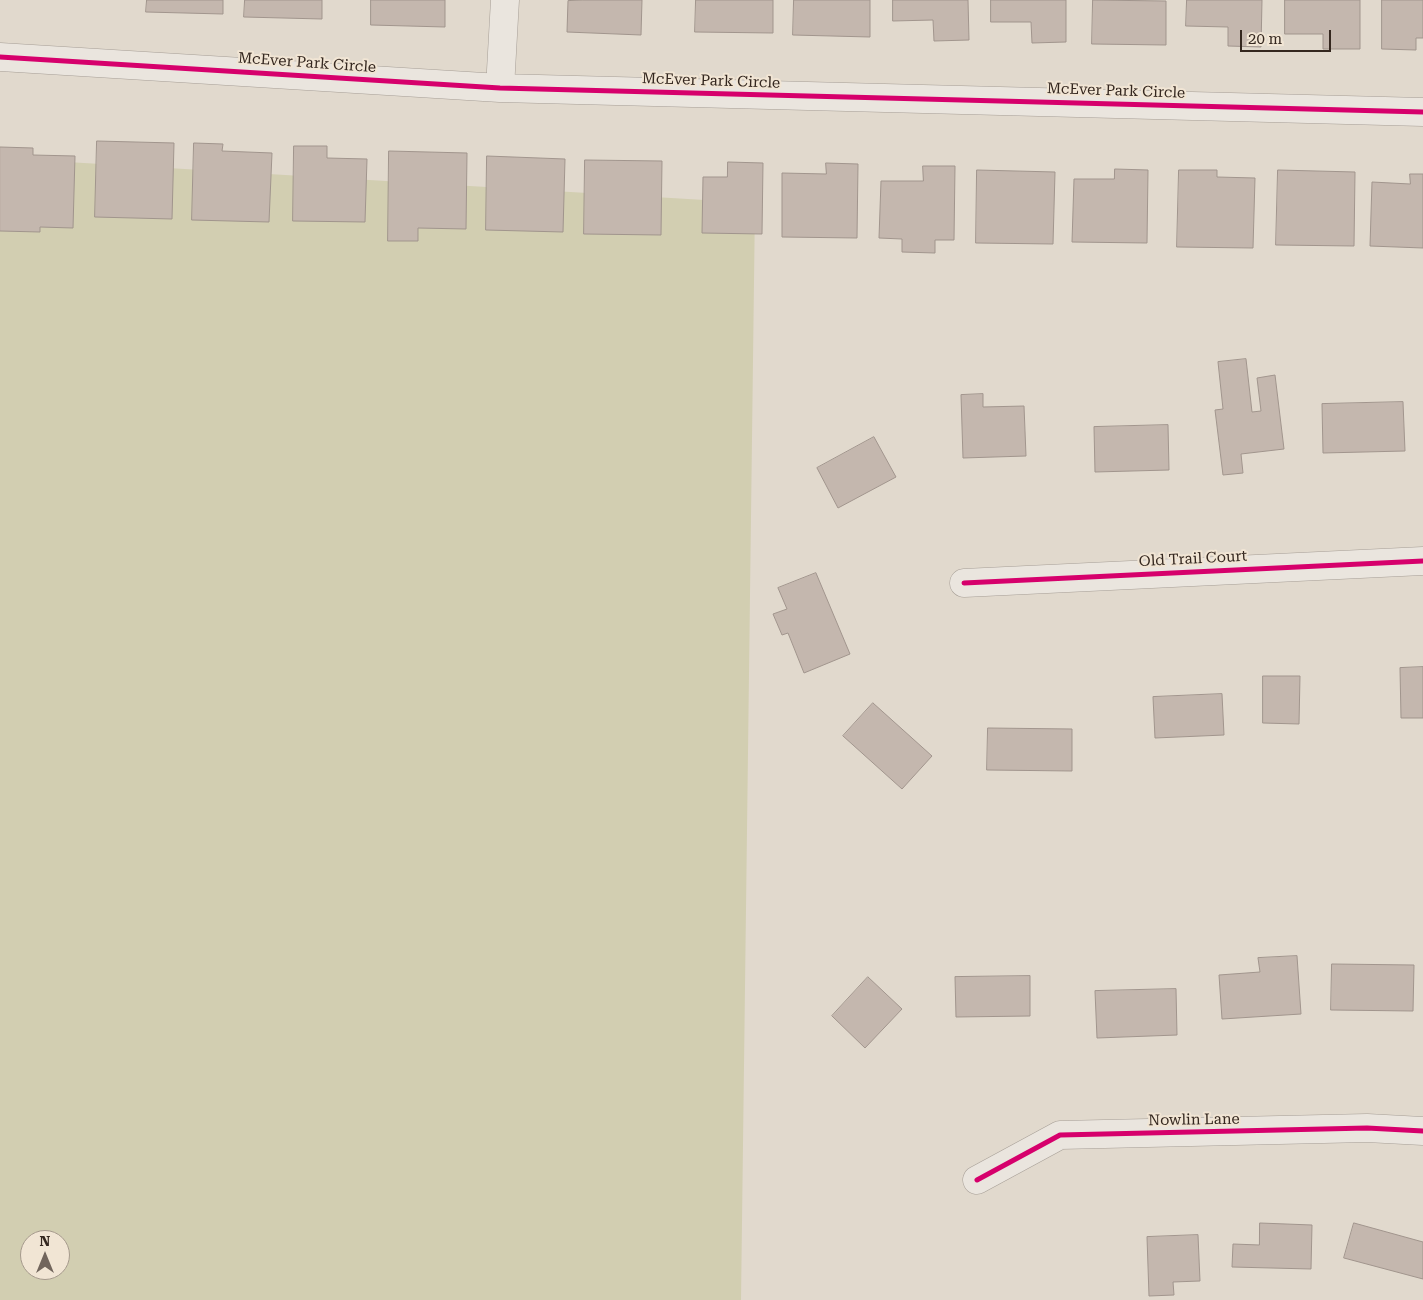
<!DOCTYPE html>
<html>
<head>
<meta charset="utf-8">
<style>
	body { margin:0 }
	#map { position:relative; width:1423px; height:1300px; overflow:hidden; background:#e1d9cd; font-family:"Roboto Serif",serif }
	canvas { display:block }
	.north { position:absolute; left:20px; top:1230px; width:50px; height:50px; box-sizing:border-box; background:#f1e5d4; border:1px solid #a5998c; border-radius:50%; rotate:0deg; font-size:14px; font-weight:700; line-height:20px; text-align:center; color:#34271f }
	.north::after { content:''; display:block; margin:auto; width:18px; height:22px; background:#71655c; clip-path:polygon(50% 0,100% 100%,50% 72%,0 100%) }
	.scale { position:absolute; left:1240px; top:30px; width:91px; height:22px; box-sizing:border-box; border:2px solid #34271f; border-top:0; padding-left:6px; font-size:15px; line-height:18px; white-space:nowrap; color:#34271f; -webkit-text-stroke:4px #f1e5d4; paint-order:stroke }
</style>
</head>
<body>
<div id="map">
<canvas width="1423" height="1300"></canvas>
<div class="north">N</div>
<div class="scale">20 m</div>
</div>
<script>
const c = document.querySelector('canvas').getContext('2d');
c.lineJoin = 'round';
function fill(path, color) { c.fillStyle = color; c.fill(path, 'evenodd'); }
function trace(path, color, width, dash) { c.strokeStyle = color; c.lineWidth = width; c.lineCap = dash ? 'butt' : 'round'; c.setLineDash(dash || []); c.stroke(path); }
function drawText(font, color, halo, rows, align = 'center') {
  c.font = font + ' "Roboto Serif",serif'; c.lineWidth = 4; c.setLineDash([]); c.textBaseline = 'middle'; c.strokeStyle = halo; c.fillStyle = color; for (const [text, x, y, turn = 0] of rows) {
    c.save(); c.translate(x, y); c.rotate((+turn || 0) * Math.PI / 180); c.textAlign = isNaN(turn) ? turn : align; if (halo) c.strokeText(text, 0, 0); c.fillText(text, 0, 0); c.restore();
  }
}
fill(new Path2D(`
	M0,158L755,203L741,1300H0ZM30,1240H60V1270H30Z`), '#d2ceb1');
const building = new Path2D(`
	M147,0H223V14L146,12Z
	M245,0H322V19L244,17Z
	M371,0H445V27L371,25Z
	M583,0H642L641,35L567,32L568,1Z
	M696,0H773V33L695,32Z
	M794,0H870V37L793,35Z
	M893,0H968L969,40L934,41L933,20L893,21Z
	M991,0H1066V42L1032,43L1031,22H991Z
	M1093,0L1166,1V45L1092,44Z
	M1187,0H1262L1261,47L1228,46V27L1186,26Z
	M1285,0H1360V49H1323V34H1285Z
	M1382,0H1423V38H1416V50L1382,49Z
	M97,141L174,143L172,219L95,217Z
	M194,143L223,144L222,151L272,153L269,222L192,220Z
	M294,146H327V158L367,159L365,222L293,221Z
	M0,147L33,148V155L75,156L73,228L40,227V232L0,231Z
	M389,151L467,153L466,229L418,228V241H388Z
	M487,156L565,159L563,232L486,230Z
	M585,160L662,161L661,235L584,234Z
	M728,162L763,163L762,234L702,233L703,177H727Z
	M826,163L858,164L857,238L782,237V173L826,174Z
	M923,166H955L954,240H935V253L902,252V239L879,238L881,181H923Z
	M1115,169L1148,170L1147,243L1072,242L1074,179H1114Z
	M977,170L1055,172L1053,244L976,243Z
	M1179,170H1217V177L1255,178L1253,248L1177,247Z
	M1278,170L1355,172L1354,246L1276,245Z
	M1410,174H1423V248L1370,246L1372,182L1410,184Z
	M1246,359L1252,412L1261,411L1257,378L1275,375L1284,449L1241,454L1243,473L1223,475L1215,410L1223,409L1218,362Z
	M983,394V407L1024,406L1026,456L963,458L961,395Z
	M1403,402L1405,451L1323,453L1322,404Z
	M1168,425L1169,470L1095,472L1094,427Z
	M874,437L896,477L838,508L817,468Z
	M816,573L850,654L804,673L788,633L782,635L773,614L787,609L778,588Z
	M1423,667V718H1401L1400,668Z
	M1263,676H1300L1299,724L1263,723Z
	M1222,694L1224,735L1155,738L1153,697Z
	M873,703L932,756L902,789L843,736Z
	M988,728L1072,729V771L987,770Z
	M1297,956L1301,1014L1222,1019L1219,975L1260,972L1258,958Z
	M1332,964L1414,965L1413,1011L1331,1010Z
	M1030,976V1016L956,1017L955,977Z
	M868,977L902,1009L865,1048L832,1016Z
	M1176,989L1177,1035L1097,1038L1095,991Z
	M1260,1223L1312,1225L1311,1269L1232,1267L1233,1244L1259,1245Z
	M1354,1223L1423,1242V1279L1344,1258Z
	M1198,1235L1200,1281L1173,1282L1174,1295L1149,1296L1147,1237Z`);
fill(building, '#c4b7ae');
trace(building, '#a1958d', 1);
const minor = new Path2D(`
	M0,57L500,88L1423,112
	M500,88L505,0
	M964,583L1423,561
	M977,1180L1060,1135L1367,1128L1423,1131`);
trace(minor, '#a69e96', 29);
trace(minor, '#eae5de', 28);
trace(new Path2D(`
	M0,57L500,88L1423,112
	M964,583L1423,561
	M977,1180L1060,1135L1367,1128L1423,1131`), '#d6006c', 5);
drawText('15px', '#34271f', '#f1e5d4', [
	["McEver Park Circle",307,63,4],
	["McEver Park Circle",711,81,2],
	["McEver Park Circle",1116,91,2],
	["Old Trail Court",1193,559,-3],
	["Nowlin Lane",1194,1120,-1]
]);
</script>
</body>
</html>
